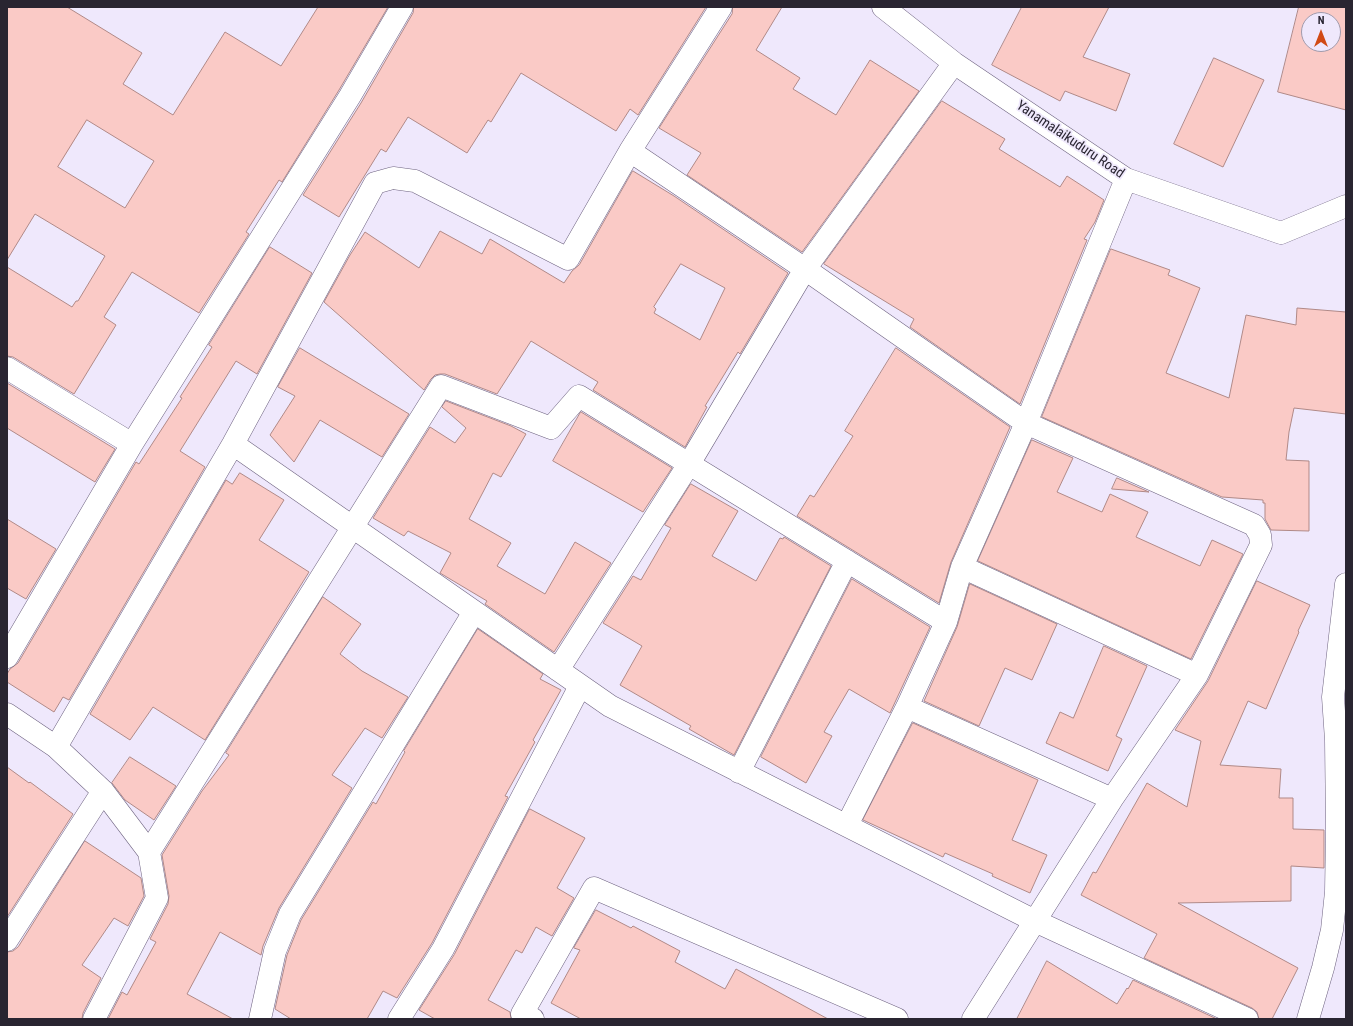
<!DOCTYPE html>
<html>
<head>
<meta charset="utf-8">
<style>
	body { margin:0 }
	#map { position:relative; width:1353px; height:1026px; overflow:hidden; background:#efe8fc; font-family:"Roboto Condensed",sans-serif }
	canvas { display:block }
	.frame { position:absolute; inset:0; border:8px solid #292531; pointer-events:none }
	.north { position:absolute; left:1301px; top:12px; width:40px; height:40px; box-sizing:border-box; background:#efe8fc; border:1px solid #a09aab; border-radius:50%; rotate:0deg; font-size:11px; font-weight:700; line-height:16px; text-align:center; color:#292531 }
	.north::after { content:''; display:block; margin:auto; width:14px; height:18px; background:#d14a15; clip-path:polygon(50% 0,100% 100%,50% 72%,0 100%) }
</style>
</head>
<body>
<div id="map">
<canvas width="1353" height="1026"></canvas>
<div class="frame"></div>
<div class="north">N</div>
</div>
<script>
const c = document.querySelector('canvas').getContext('2d');
c.lineJoin = 'round';
function fill(path, color) { c.fillStyle = color; c.fill(path, 'evenodd'); }
function trace(path, color, width, dash) { c.strokeStyle = color; c.lineWidth = width; c.lineCap = dash ? 'butt' : 'round'; c.setLineDash(dash || []); c.stroke(path); }
function drawText(font, color, halo, rows, align = 'center') {
  c.font = font + ' "Roboto Condensed",sans-serif'; c.lineWidth = 3.5; c.setLineDash([]); c.textBaseline = 'middle'; c.strokeStyle = halo; c.fillStyle = color; for (const [text, x, y, turn = 0] of rows) {
    c.save(); c.translate(x, y); c.rotate((+turn || 0) * Math.PI / 180); c.textAlign = isNaN(turn) ? turn : align; if (halo) c.strokeText(text, 0, 0); c.fillText(text, 0, 0); c.restore();
  }
}
const building = new Path2D(`
	M7,7H67L142,53L123,84L173,115L225,32L281,66L318,7H388L339,90L282,182L279,180L246,232L249,234L199,313L132,272L104,317L116,325L74,394L13,357L7,356V267L72,307L76,301H78L105,256L35,214L7,260ZM87,120L154,161L125,208L58,167Z
	M414,7H706L638,115L630,109L616,131L521,73L491,122L488,120L467,153L408,117L386,152L381,149L339,217L303,195L361,103L413,13Z
	M733,7H782L756,50L800,78L793,89L836,115L870,60L919,91L802,252L687,175L701,153L659,128L732,14Z
	M1022,7H1109L1083,57L1130,74L1116,111L1065,91L1060,101L992,65Z
	M1299,7H1346V110L1278,92ZM1309,20H1333V44H1309Z
	M1214,58L1264,80L1223,167L1174,144Z
	M942,101L1005,139L999,149L1060,187L1067,176L1104,200L1095,222L1084,239L1087,240L1020,404L910,327L914,319L824,264Z
	M633,171L674,196L788,273L740,354L738,352L705,406L707,407L685,447L593,390L598,382L531,341L497,394L445,374H440L435,375L431,379L424,390L324,302L350,255L365,232L419,268L440,231L482,254L490,239L564,283L572,271L579,265ZM681,264L725,288L700,340L654,313L656,309L654,307Z
	M270,247L312,273L257,374L236,361L180,451L205,467L69,700L63,697L54,712L7,682V674L10,669L18,663L136,462L139,464L182,398L180,397L212,347L209,345Z
	M1111,249L1170,270L1168,275L1200,288L1166,373L1229,398L1246,315L1296,325L1297,308L1346,312V414L1294,408L1289,432L1286,460L1309,461V531L1271,530L1265,519V503H1263V500L1222,497L1042,417Z
	M300,348L409,414L382,457L320,420L294,462L270,435L295,396L278,387Z
	M896,348L1010,427L951,562L939,603L797,516L810,495L814,497L853,436L845,431Z
	M7,383L115,449L95,482L7,428Z
	M446,401L511,426L526,434L501,477L493,473L469,519L511,543L497,566L545,594L575,542L611,563L554,652L485,604L487,601L440,573L451,553L408,531L404,536L373,518L430,427L455,443L466,428L442,407Z
	M581,412L672,468L643,512L553,461Z
	M1032,440L1073,458L1057,492L1102,512L1110,494L1148,512L1136,537L1200,566L1212,540L1243,554L1191,659L978,561Z
	M240,473L284,500L259,540L309,572L205,740L153,707L130,740L90,714L226,480L232,484Z
	M1117,478L1149,492L1112,489Z
	M691,484L738,511L712,556L756,581L780,538L783,539L784,537L831,566L734,755L689,729L691,726L620,685L642,646L603,623L633,576L641,580L671,528L665,525Z
	M7,519L56,549L26,599L7,588Z
	M852,579L930,627L890,713L849,689L824,732L832,736L806,783L761,757Z
	M1257,581L1310,605L1298,631L1299,632L1266,709L1248,701L1220,765L1281,769L1279,798H1293V829L1324,830V868L1291,866V901L1178,903L1298,968L1272,1019H1259L1257,1012L1252,1008L1144,958L1157,934L1081,895L1093,872L1096,873L1147,783L1187,807L1201,741L1175,730L1208,681Z
	M970,584L1057,624L1032,680L1005,668L979,726L924,701L957,627Z
	M323,597L361,624L340,654L362,671L408,697L382,738L365,728L332,775L352,788L279,908L263,946L261,955L220,932L187,994L233,1019H108L122,992L127,995L156,942L150,939L168,904L169,896L162,855L202,791L229,755L226,753Z
	M478,629L543,674L540,679L561,690L533,740L535,742L505,796L508,797L432,943L397,998L383,991L367,1019H291L275,1009L287,955L301,920L373,802L376,804L405,752L404,751Z
	M1104,646L1147,666L1116,736L1122,739L1108,771L1046,743L1060,712L1073,718Z
	M913,723L1038,780L1012,840L1047,855L1030,893L992,876L993,874L945,853L943,857L863,820Z
	M130,757L176,786L154,820L125,800L112,783Z
	M7,767L29,783L30,782L73,814L7,917Z
	M530,809L585,838L557,888L574,898L552,936L536,927L522,953L516,950L488,1000L510,1012L511,1019H435L419,1010L454,955Z
	M85,841L141,878L144,896L128,926L114,918L82,965L101,978L83,1013L82,1019H7V952L13,951L18,947Z
	M596,910L631,928L633,926L680,951L675,962L725,989L736,969L828,1019H581L551,1003L580,950L574,948Z
	M1047,961L1117,1004L1127,988L1128,989L1133,980L1217,1019H1017Z`);
fill(building, '#facac6');
trace(building, '#b08987', 1);
const minor = new Path2D(`
	M883,7L954,63L1126,179L1281,233L1346,206
	M630,151L721,7
	M7,368L132,444
	M233,444L610,706L1035,921L1247,1019
	M962,567L1197,675
	M7,657L132,444L350,96L402,7
	M558,670L689,464L805,269L1026,423L962,567L946,622L907,707L847,825
	M907,707L1112,799
	M7,714L56,747L103,791L149,852L441,386L551,428L579,396L689,464L946,622
	M56,747L233,444L375,183L393,178L415,181L568,259L630,151L805,269L954,63
	M739,772L847,561
	M7,940L103,791
	M94,1019L157,898L149,852
	M260,1019L275,951L290,914L474,612
	M399,1019L443,949L580,686
	M533,1019L522,1014L594,888L897,1019
	M973,1019L1112,799L1197,675L1261,545L1260,535L1254,525L1026,423L1126,179
	M1308,1019L1323,968L1332,930L1336,892L1337,831L1336,740L1333,697L1346,584`);
trace(minor, '#6e6380', 23);
trace(minor, '#fff', 22);
drawText('14px', '#292531', '#efe8fc', [
	["Yanamalaikuduru Road",1070,140,34]
]);
</script>
</body>
</html>
